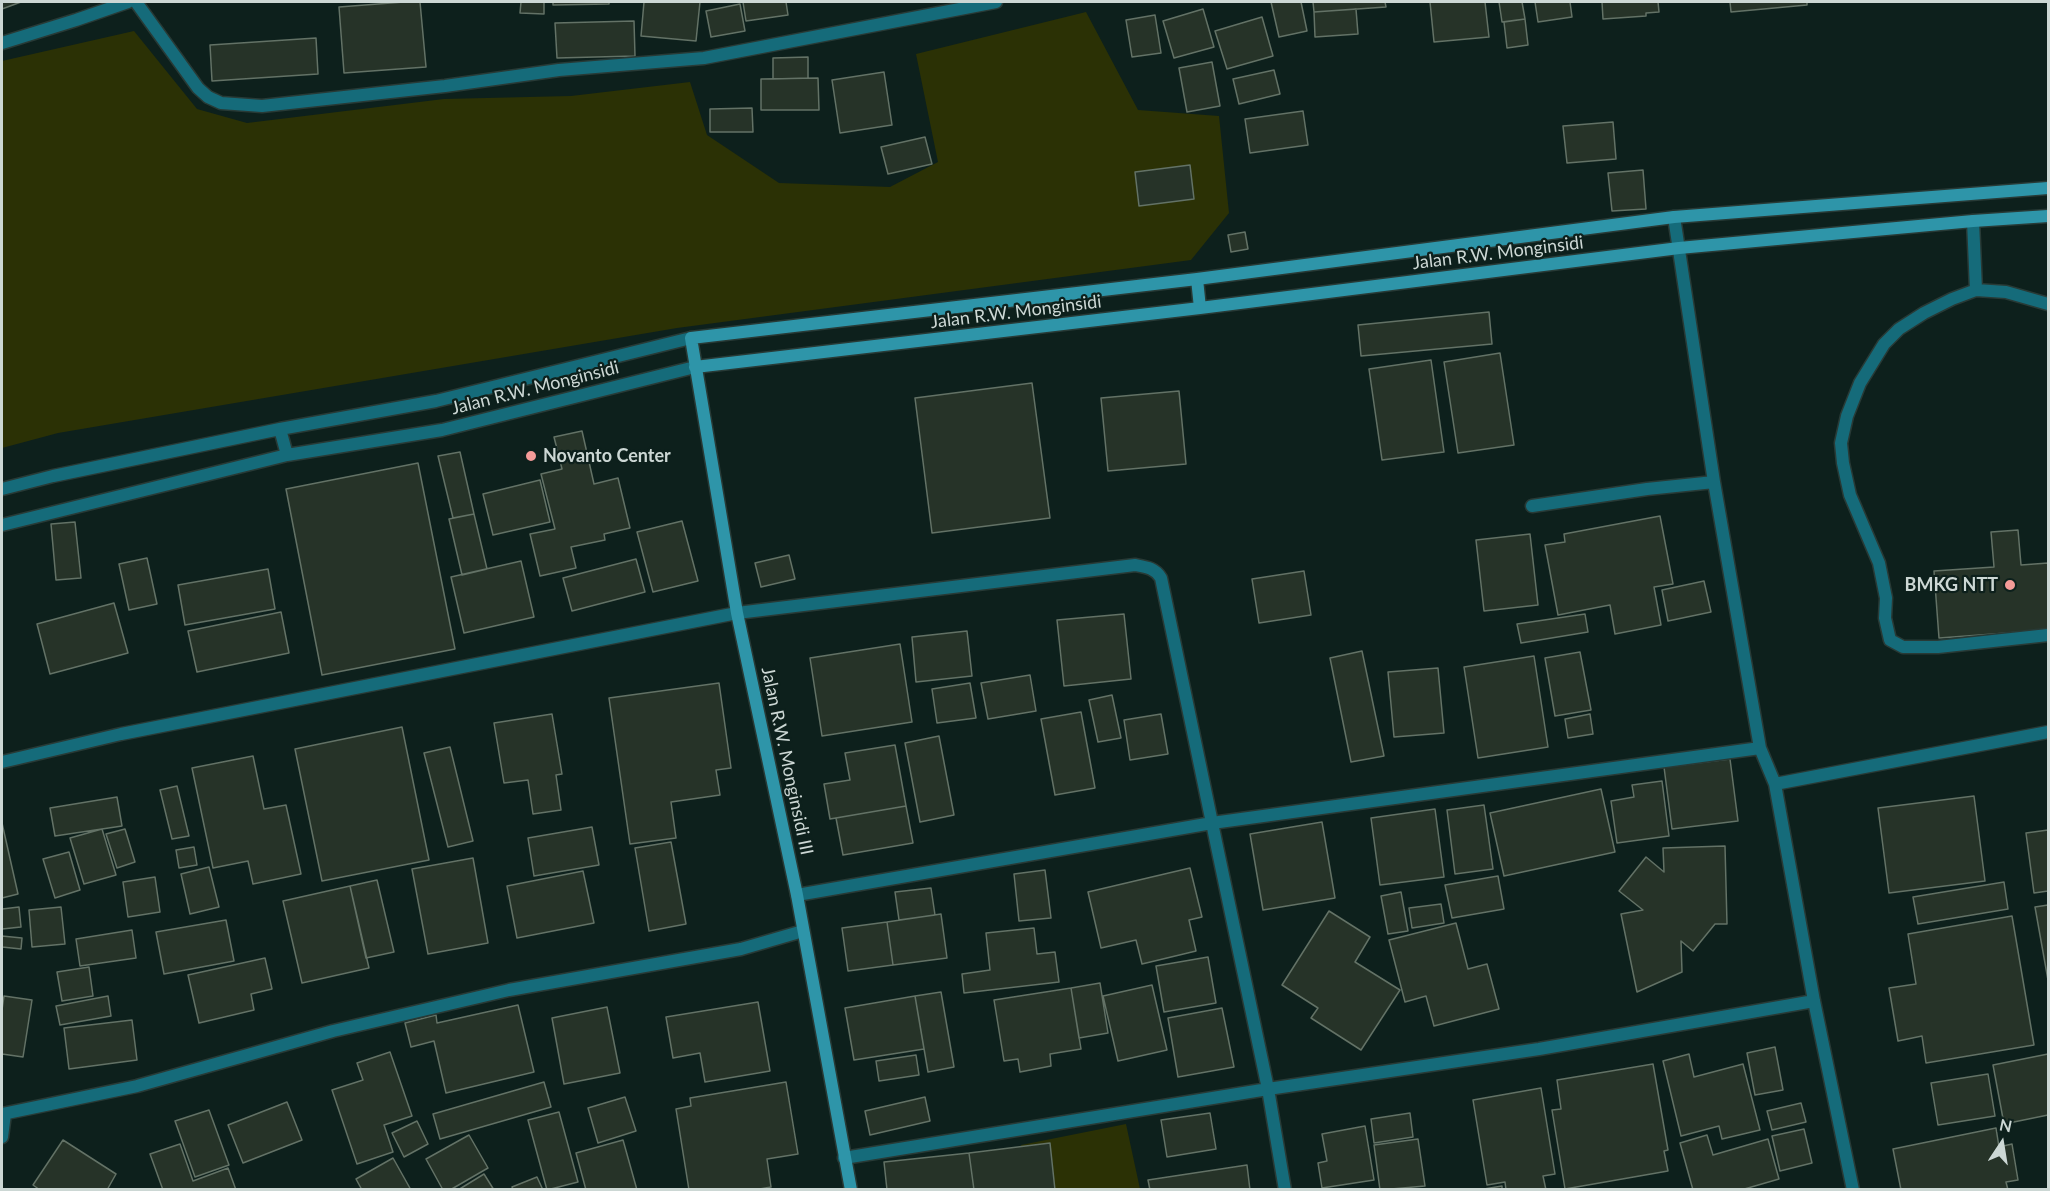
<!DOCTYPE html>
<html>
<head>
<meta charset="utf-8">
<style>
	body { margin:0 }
	#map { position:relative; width:2050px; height:1191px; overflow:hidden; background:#0d201c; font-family:Lato,sans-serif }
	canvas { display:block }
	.frame { position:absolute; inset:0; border:3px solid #ccd7d4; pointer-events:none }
	.north { position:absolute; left:1972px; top:1113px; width:60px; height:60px; -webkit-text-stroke:4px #0d201c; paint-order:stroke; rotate:12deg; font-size:16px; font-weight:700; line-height:24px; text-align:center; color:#ccd7d4 }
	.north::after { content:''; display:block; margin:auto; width:21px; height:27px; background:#ccd7d4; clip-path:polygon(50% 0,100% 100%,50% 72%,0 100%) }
</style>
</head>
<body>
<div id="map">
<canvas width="2050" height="1191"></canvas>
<div class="frame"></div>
<div class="north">N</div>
</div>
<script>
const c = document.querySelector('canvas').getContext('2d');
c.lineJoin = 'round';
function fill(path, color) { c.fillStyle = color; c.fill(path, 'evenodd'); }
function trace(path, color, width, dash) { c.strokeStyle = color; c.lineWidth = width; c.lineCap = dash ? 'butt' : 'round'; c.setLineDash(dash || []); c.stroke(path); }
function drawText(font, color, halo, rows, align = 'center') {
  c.font = font + ' Lato,sans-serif'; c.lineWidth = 4.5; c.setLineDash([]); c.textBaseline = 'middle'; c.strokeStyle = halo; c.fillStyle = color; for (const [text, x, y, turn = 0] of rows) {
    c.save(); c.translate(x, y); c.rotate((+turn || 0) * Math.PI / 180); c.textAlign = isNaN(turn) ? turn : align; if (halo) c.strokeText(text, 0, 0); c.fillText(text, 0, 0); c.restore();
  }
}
fill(new Path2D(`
	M1086,12L1138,110L1219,116L1229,213L1191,260L677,328L58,433L2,448V61L134,31L197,109L247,123L444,99L571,96L690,82L707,135L779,183L890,187L938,162L916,54Z
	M1126,1124L1140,1189H1030L1021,1145Z`), '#2b3105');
const building = new Path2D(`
	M2,2H21L2,9Z
	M404,2H420L426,67L344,73L339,7Z
	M521,2H544V14L520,13Z
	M553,2H609V4L553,5Z
	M644,2H700L696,41L641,36Z
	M743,2H786L788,15L746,21Z
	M1271,2H1301L1307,31L1279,37Z
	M1313,2H1385L1386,7L1314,12Z
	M1430,2H1485L1489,37L1434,42Z
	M1499,2H1522L1525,19L1502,22Z
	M1535,2H1570L1572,17L1538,22Z
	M1602,2H1658L1659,12L1646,13V16L1603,19Z
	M1730,2H1807V5L1731,12Z
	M740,4L745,31L711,37L706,11Z
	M1203,9L1214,47L1174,58L1163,21Z
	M1356,9L1358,34L1315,37L1314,12Z
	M1155,15L1161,53L1132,57L1126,20Z
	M1262,17L1273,56L1227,69L1215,31Z
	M1525,19L1528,45L1507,48L1504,22Z
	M634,21L635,56L557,58L555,23Z
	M316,38L318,74L212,81L210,45Z
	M808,57V78L773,79V58Z
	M1212,62L1220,106L1187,112L1179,68Z
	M1274,70L1280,94L1239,104L1233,79Z
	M884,72L892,125L840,133L832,80Z
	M818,78L819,110H761V79Z
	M752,108L753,132H710V109Z
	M1303,111L1308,145L1250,153L1245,119Z
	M1613,122L1616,159L1567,163L1563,126Z
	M925,137L932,164L888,174L881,147Z
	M1190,165L1194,199L1139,206L1135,172Z
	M1643,170L1646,209L1612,211L1608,173Z
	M1245,232L1248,249L1231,252L1228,235Z
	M1489,312L1492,344L1361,356L1358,325Z
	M1500,353L1514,445L1458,453L1444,362Z
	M1431,360L1444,452L1382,460L1369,369Z
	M1032,383L1050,518L932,533L915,398Z
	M1179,391L1186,464L1108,471L1101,398Z
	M582,431L594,484L618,478L630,528L604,534L605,540L571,547L576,568L540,576L530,534L555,529L541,474L562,469L554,437Z
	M460,452L474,514L453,518L438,456Z
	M418,463L455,649L322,675L286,489Z
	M540,480L550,522L493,535L483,494Z
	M474,514L487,569L462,575L449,519Z
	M1660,516L1673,584L1654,587L1661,625L1615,634L1610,605L1558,615L1545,545L1565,542L1564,534Z
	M682,521L698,581L653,592L637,532Z
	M75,522L81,578L56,580L51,524Z
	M2018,530L2021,565L2048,563V630L1939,638L1934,571L1994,567L1991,532Z
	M1530,534L1538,605L1484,611L1476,540Z
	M789,555L795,579L761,587L755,563Z
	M147,558L157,604L129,610L119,564Z
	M636,559L645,592L572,611L563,578Z
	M521,561L534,617L464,633L451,577Z
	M268,569L275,609L185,625L178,585Z
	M1304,571L1311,615L1259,623L1252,579Z
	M1704,581L1711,612L1668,621L1662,590Z
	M114,603L128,653L50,674L37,624Z
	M281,612L289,653L197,672L188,631Z
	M1124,614L1131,679L1064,686L1057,620Z
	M1585,614L1588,632L1521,643L1517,624Z
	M967,631L972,676L916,682L912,637Z
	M900,644L912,722L822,736L810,658Z
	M1362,651L1384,756L1351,762L1330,658Z
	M1580,652L1591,710L1555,716L1545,658Z
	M1534,656L1548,747L1478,758L1464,667Z
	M1438,668L1444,733L1394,737L1388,672Z
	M1030,675L1036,711L988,719L981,683Z
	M719,683L731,768L716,770L720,795L671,802L676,838L630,844L609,698Z
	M970,683L976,718L937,723L932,689Z
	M1112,695L1121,738L1098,742L1089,700Z
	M1081,712L1095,788L1055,795L1041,719Z
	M552,714L562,774L556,775L561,810L533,814L528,780L504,783L494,723Z
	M1161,714L1168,754L1130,760L1124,720Z
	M1590,714L1593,734L1568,738L1565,719Z
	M402,727L429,860L322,881L295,749Z
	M939,736L954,815L920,822L905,743Z
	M895,745L906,806L830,819L824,784L850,780L845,753Z
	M450,747L473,841L448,847L424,753Z
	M253,756L264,809L286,805L301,874L253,884L248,861L213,868L192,768Z
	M1730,759L1738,821L1672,829L1664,767Z
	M1662,781L1669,836L1617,843L1611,801L1634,797L1632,785Z
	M177,786L189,836L172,839L160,790Z
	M1601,789L1615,852L1504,876L1490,813Z
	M1974,796L1985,881L1889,893L1878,808Z
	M117,797L122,826L55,836L50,808Z
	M1484,805L1493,869L1455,874L1447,810Z
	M906,806L913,843L843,855L836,818Z
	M1435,809L1444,877L1380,885L1371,818Z
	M1322,822L1335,898L1263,910L1250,834Z
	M2,823L18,894L2,898Z
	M592,827L599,865L534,876L528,838Z
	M102,829L116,875L84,884L70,838Z
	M125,829L135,862L117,868L106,834Z
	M2048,830V891L2034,893L2026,833Z
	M671,842L686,924L649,931L635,848Z
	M1725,846L1727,924H1715L1693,951L1681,941L1682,972L1637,992L1621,914L1643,910L1619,891L1646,857L1664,872L1663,848Z
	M194,847L197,865L179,868L176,850Z
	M69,852L80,890L55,898L43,859Z
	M473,858L488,943L428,954L412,869Z
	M209,867L219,907L190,914L181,874Z
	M1190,868L1202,917L1189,920L1196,951L1142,964L1136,940L1101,948L1088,892Z
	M1045,870L1051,918L1019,921L1014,874Z
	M583,871L594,923L517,938L507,886Z
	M1498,876L1504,909L1452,918L1445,885Z
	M155,877L160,912L128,917L123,882Z
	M377,880L394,952L366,958L350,886Z
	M2004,882L2008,909L1918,924L1913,897Z
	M350,886L369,968L302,983L283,901Z
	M931,888L935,915L899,920L895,892Z
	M1401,892L1408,931L1388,934L1381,896Z
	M1441,904L1444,923L1412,928L1409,908Z
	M2048,905V980L2035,907Z
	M19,907L21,927L2,929V909Z
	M61,907L65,944L32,947L29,910Z
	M1329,911L1370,937L1355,962L1400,990L1361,1050L1311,1018L1318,1008L1282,985Z
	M941,914L947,958L893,965L887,922Z
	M2012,916L2034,1045L1926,1063L1922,1036L1898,1041L1889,988L1916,984L1908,934Z
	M226,920L234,961L164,974L156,932Z
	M887,922L893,965L848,971L842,928Z
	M1456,923L1468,969L1487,964L1499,1009L1434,1026L1426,996L1405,1002L1389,940Z
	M1034,928L1037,954L1055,952L1059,982L964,993L962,974L990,970L986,933Z
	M132,930L136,958L80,966L76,939Z
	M2,936L22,938L21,949L2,947Z
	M1208,957L1216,1003L1164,1012L1156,966Z
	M265,958L272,989L251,994L254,1010L199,1023L188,975Z
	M89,967L93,996L62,1001L57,972Z
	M1100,983L1108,1033L1079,1038L1071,988Z
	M1152,985L1167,1050L1118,1061L1103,996Z
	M1071,988L1081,1049L1050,1054L1051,1066L1020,1072L1018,1059L1004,1061L994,1000Z
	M941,992L954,1067L928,1072L915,996Z
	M4,996L32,1000L23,1057L2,1054V1010Z
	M108,996L111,1016L60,1025L56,1006Z
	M915,996L924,1049L854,1060L845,1008Z
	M758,1002L770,1071L705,1082L700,1053L673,1058L666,1017Z
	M518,1005L534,1072L446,1093L434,1041L411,1047L405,1023L436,1015L437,1023Z
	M607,1007L620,1073L564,1084L552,1018Z
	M1222,1008L1234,1067L1178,1077L1168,1018Z
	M132,1020L137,1060L69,1069L64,1028Z
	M1775,1047L1783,1090L1755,1095L1747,1053Z
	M390,1052L412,1116L384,1125L393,1152L357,1164L332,1090L363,1080L357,1063Z
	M1689,1054L1694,1077L1743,1064L1760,1130L1722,1139L1719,1126L1681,1136L1663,1061Z
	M2048,1054V1115L2004,1124L1993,1065Z
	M916,1055L919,1075L879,1081L876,1061Z
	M1653,1064L1668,1150L1664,1151L1668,1171L1565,1189L1552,1110L1561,1109L1557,1080Z
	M1988,1074L1995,1116L1938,1125L1931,1083Z
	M544,1082L551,1107L440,1139L433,1114Z
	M786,1082L798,1154L767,1159L771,1187L754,1190H689L676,1109L691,1106L690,1098Z
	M1541,1088L1555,1174L1543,1176L1546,1190H1506L1505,1182L1487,1185L1473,1100Z
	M625,1097L636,1131L598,1143L588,1108Z
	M925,1097L930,1121L870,1135L865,1111Z
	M287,1102L302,1140L243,1163L228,1125Z
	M1801,1103L1806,1122L1772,1130L1767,1111Z
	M209,1110L229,1165L195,1177L175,1121Z
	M559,1112L578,1182L547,1190L528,1120Z
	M1210,1113L1216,1149L1167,1157L1161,1120Z
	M1410,1113L1413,1137L1374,1143L1371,1119Z
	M417,1121L428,1144L404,1157L392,1133Z
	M1365,1126L1374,1180L1322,1188L1318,1163L1327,1161L1322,1134Z
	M1996,1128L1999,1147L2012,1144L2018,1180L2006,1182L2008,1190H1901L1893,1149Z
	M1804,1129L1812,1163L1780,1171L1772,1136Z
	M469,1135L488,1168L450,1190H443L426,1159Z
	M1707,1135L1713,1155L1768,1139L1779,1179L1741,1190H1693L1680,1143Z
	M1418,1139L1425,1186L1380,1190L1374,1145Z
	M63,1140L116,1174L107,1190H40L33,1185Z
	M623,1140L637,1190H586L576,1153Z
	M1050,1143L1055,1190H974L969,1153Z
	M180,1144L193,1181L228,1168L236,1190H163L150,1154Z
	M969,1153L974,1190H887L884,1162Z
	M393,1158L411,1190H362L356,1179Z
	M1247,1165L1250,1190H1150L1148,1180Z
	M484,1174L494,1190H458Z
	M537,1177L543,1190H513L512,1187Z
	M1502,1186V1190H1478Z`);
fill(building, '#263328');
trace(building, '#637266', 1.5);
const service = new Path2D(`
	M1973,221L1976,290
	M2048,304L2006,292L1976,290L1952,299L1924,313L1899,329L1884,344L1860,383L1847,416L1841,443L1843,463L1850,495L1879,563L1886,598L1885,618L1890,640L1903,647H1938L2048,635`);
const minor = new Path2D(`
	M136,2L198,88L208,97L221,103L262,106L445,86L559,70L704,58L996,2
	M1674,217L1714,482L1760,748L1775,784L1814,1001L1853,1190
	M1532,506L1647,489L1714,482
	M2,762L121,734L737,613L1135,565C1146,567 1155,568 1161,578L1212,823L797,895
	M1775,784L2048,732
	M2,1114L137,1086L333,1031L509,990L741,949L803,931
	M2,1137L5,1114
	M844,1158L1268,1089L1539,1049L1814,1001
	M1285,1190L1268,1089L1212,823L1760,748`);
const tertiary = new Path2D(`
	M2,43L76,20L128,2
	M280,429L287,455
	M2,489L53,476L280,429L436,401L691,338
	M2,525L287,455L442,430L695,367`);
const secondary = new Path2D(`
	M1197,279L1200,308
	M695,367L1200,308L1679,248L1973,221L2048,216
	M851,1190L797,895L737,613L691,338L1197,279L1674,217L2048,188`);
trace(service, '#283a36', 15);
trace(minor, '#283a36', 15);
trace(tertiary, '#283a36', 15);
trace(secondary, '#283a36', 15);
trace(service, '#156b7a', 12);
trace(minor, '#156b7a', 12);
trace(tertiary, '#156b7a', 12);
trace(secondary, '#2e95a9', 12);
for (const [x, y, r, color] of [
	[531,456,6,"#f59b98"],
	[2010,585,6,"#f59b98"]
]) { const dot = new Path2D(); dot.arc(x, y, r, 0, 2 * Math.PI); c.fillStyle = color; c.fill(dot); trace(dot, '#0d201c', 2); }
drawText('18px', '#ccd7d4', '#0d201c', [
	["Jalan R.W. Monginsidi",1498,253,-7],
	["Jalan R.W. Monginsidi",1016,312,-7],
	["Jalan R.W. Monginsidi",535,388,-14],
	["Jalan R.W. Monginsidi III",787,761,78]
]);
drawText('bold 18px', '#ccd7d4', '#0d201c', [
	["Novanto Center",543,456],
	["BMKG NTT",1998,585,"right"]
], 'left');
</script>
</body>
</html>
